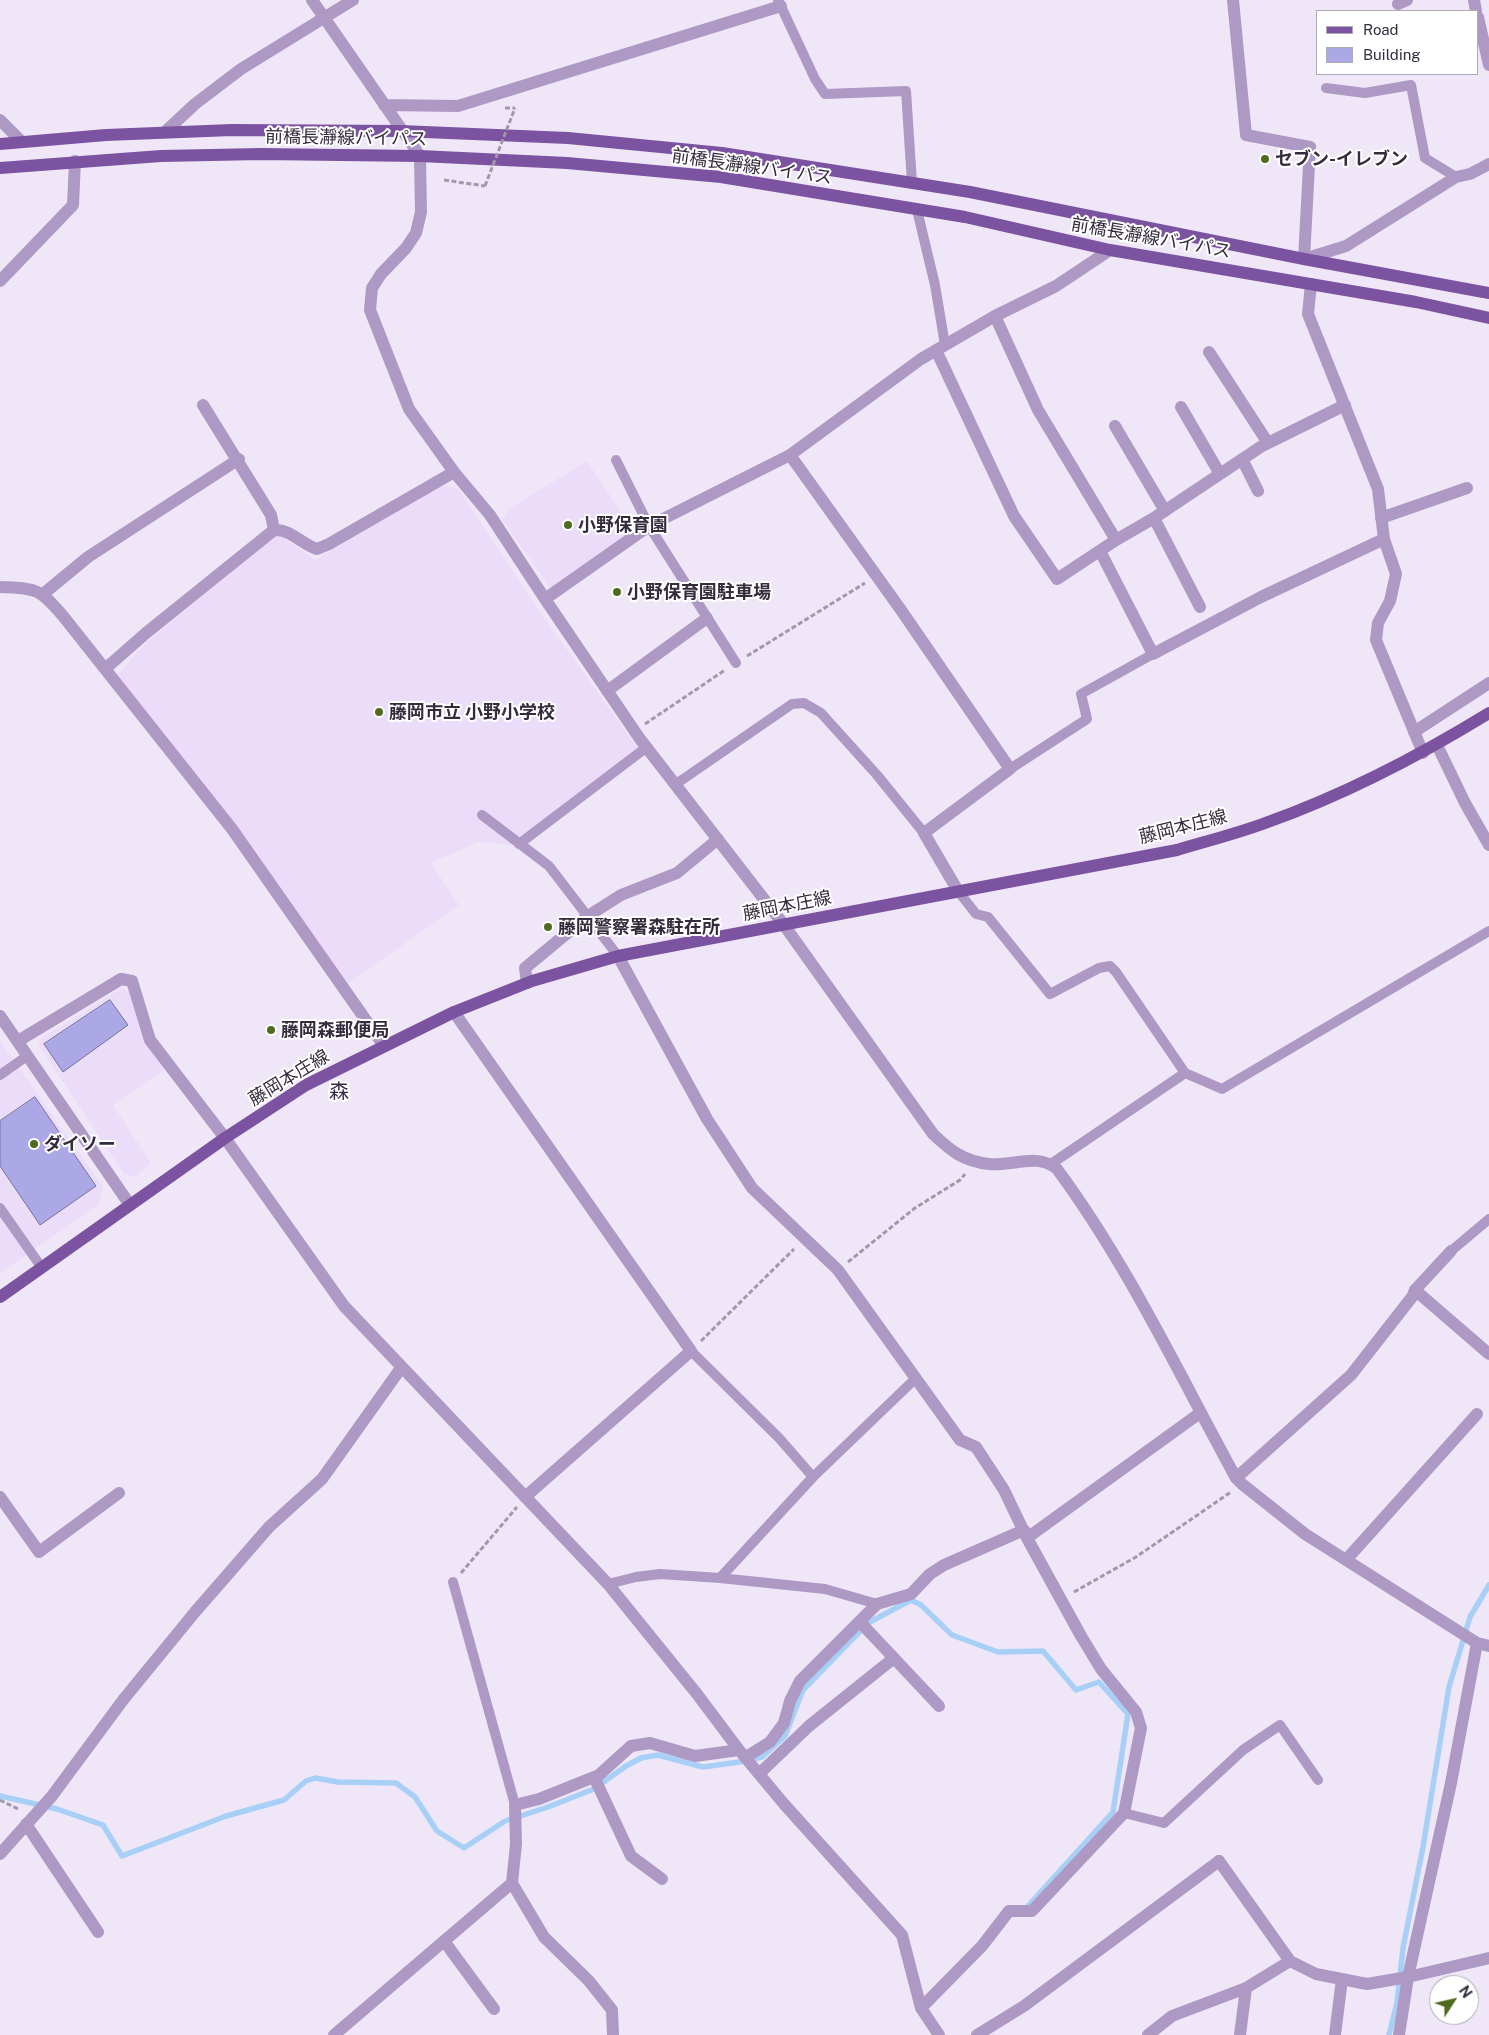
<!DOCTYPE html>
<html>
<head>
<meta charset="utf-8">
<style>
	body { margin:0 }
	#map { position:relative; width:1489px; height:2035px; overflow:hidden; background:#efe7f8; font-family:"Public Sans",sans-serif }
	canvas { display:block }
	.legend { position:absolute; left:1316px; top:10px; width:162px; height:65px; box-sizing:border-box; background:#fff; border:1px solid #aeaab1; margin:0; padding:6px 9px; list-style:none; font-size:15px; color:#342b3c }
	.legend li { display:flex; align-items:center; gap:10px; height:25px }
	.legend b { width:25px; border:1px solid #aeaab1 }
	.north { position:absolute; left:1429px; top:1975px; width:50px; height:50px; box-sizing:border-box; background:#fff; border:1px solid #aeaab1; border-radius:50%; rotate:55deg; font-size:14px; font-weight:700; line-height:20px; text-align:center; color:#342b3c }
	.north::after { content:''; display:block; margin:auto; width:18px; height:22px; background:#506b1e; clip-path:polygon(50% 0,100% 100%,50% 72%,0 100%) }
</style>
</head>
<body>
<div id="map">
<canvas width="1489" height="2035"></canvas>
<ul class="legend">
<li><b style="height:6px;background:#7b53a0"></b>Road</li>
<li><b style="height:14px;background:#aca8e5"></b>Building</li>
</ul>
<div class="north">N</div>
</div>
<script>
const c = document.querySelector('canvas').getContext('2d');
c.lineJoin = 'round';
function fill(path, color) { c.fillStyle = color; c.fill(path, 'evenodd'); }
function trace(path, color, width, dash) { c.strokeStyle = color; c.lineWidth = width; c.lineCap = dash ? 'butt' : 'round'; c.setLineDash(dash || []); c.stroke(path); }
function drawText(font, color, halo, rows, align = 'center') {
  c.font = font + ' "Public Sans","Noto Sans JP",sans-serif'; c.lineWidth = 4; c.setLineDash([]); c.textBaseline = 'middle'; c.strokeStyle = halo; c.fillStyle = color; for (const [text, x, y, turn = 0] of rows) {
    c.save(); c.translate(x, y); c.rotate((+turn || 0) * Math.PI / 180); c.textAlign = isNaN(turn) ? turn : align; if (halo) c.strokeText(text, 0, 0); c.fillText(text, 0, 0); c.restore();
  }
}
fill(new Path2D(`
	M587,461L633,530L551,589L502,519L510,508Z
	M441,486L458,488L540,612L638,749L512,845L478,842L431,863L459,905L346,985L117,675L146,643L278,533L315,560Z
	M122,988L129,992L147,1044L164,1070L113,1105L151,1163L136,1177L124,1174L39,1046L40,1039Z
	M0,1041L103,1187L98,1205L0,1273Z`), '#ebdcfa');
trace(new Path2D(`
	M0,1796L57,1809L103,1825L122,1856L226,1816L284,1800L306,1781L315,1778L338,1782L396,1783L415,1797L437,1831L464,1848L505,1821L548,1807L594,1789L626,1766L641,1758L658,1755L703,1767L739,1762L762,1757L785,1736L803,1690L868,1623L911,1600L921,1605L952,1635L998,1652L1043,1651L1076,1690L1099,1682L1128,1714L1113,1812L1028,1906
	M1389,2035L1397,2003L1403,1948L1423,1847L1449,1687L1470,1617L1489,1585`), '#a8d0f7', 5.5);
const building = new Path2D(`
	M110,1000L128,1025L63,1072L44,1044Z
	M35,1097L96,1186L40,1225L0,1166V1121Z`);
fill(building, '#aca8e5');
trace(building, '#75729b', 1);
trace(new Path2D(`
	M505,108H515
	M444,180L485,186
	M747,656L865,583
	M645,724L725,670
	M848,1262L915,1208L960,1180L965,1174
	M701,1341L794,1249
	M461,1573L517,1507
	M1074,1592L1136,1557L1231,1492
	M0,1800L20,1810`), '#a199aa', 3, [5, 2.5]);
trace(new Path2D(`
	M778,0L815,79L825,94L906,91L912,183
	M1326,88L1365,93L1411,85L1425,158L1456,177
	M917,210L935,285L945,345
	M616,460L649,526L736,663
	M1010,769L1087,719L1081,694L1153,654
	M676,784L792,704L804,703L821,713L877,775L924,833
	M482,815L549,866L618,956
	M519,844L647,747
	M958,891L976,914L988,917L1050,994L1099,968L1110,966L1116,972L1185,1073
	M0,1075L27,1056
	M1051,1164L1185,1073L1222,1089L1489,931
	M0,1208L42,1268
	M1451,1251L1489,1219
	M691,1351L779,1438L813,1477
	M720,1578L813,1477L915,1379
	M453,1582L515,1805
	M608,1584L636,1577L660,1574L720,1578L825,1589L877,1604
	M1124,1813L1164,1823L1243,1750L1280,1725L1318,1780`), '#ae99c4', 10);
trace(new Path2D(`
	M312,0L420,156L421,212L416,233L406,248L381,274L372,288L370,310L409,409L454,472L490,515L545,599L640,739L784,925L933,1134C951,1151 963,1161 989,1164C1012,1167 1037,1152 1057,1169C1128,1265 1179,1374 1236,1478L1242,1484L1305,1534L1477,1643L1489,1646
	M1233,0L1246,135L1310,147L1304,259L1346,246L1456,177L1470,174L1489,164
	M1474,0L1476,11
	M1398,4L1407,0
	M1478,17L1489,65
	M384,105L458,106L781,6
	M0,120L22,142
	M165,132L195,104L241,69L353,0
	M0,281L73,205L75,161
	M1311,284L1308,314L1378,489L1384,539L1396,574L1390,601L1378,623L1376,640L1423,753
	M995,316L1038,410L1116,540L1154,518L1262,446L1345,405
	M936,350L1014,516L1057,579L1116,540
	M1209,352L1268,443
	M203,405L271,515L274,530
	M1181,407L1220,474
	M1115,426L1165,511
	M790,455L901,610L1010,769L924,833L958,891
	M1242,459L1258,491
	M1154,518L1200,607
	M1381,518L1467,488
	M1100,551L1153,654L1261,597L1384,539
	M0,587C37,589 38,587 63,616L232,829L384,1046
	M42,595L88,557L239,459
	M545,599L649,526L790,455L921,359L995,316L1056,286L1110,250
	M105,669L146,633L274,530C291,529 301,544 317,549L329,544L454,472
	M607,691L707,618
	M1414,732L1489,683
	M1437,745L1465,803L1489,845
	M618,956L707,1119L752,1188L838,1270L960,1440L976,1447L1004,1490L1027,1538L1081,1636L1101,1669L1136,1712L1141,1728L1124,1813L1032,1911H1009L982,1946L921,2008
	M527,983L525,968L588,916L621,895L677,873L718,839
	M454,1012L691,1351L525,1497
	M0,1016L130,1205
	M18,1041L121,979L132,981L150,1040L225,1138L344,1306L608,1584L697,1694L739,1750L784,1804L902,1935L921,2008L939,2035
	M1415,1290L1489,1354
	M1236,1478L1351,1375L1412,1297L1415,1290L1451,1251
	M0,1497L39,1552L119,1493
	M1027,1538L1200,1413
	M1346,1560L1477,1414
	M860,1622L939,1706
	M746,1757L770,1742L784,1723L790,1701L800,1681L877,1604L911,1594L930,1574L944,1565L1024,1530
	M760,1773L809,1726L894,1658
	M594,1777L631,1856L662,1879
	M26,1824L98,1932
	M0,1854L52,1796L123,1700L195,1612L269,1527L322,1479L401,1368
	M1219,1861L1290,1961
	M512,1883L544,1937L589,1981L612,2010L613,2035
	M444,1941L494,2009
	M334,2035L512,1883L516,1844L515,1805L539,1799L599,1775L631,1746L650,1743L695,1756L739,1750
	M1148,2035L1172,2016L1246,1988
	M1240,2035L1246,1988L1290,1961L1316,1974L1367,1984L1408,1977L1489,1958
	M1335,2035L1342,1979
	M1399,2035L1408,1977L1451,1783L1477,1643`), '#ae99c4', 12);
trace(new Path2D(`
	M977,2035L1024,2006L1219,1861`), '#ae99c4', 12);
trace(new Path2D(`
	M0,144L106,135L232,130L401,131L568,138L722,153L970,192L1304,259L1489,293
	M0,168L161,156L261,154L420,156L567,163L721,177L965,217L1110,250L1416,302L1489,318
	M0,1297L225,1138L306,1085L454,1012L532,981L618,956L1177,850C1207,841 1239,833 1268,822C1346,794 1419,756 1489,713`), '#7b53a0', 12);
trace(new Path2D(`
	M485,186L515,108`), '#a199aa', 3, [5, 2.5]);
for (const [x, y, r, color] of [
	[1265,159,5,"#506b1e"],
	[568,525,5,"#506b1e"],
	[617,592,5,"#506b1e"],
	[379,712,5,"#506b1e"],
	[548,927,5,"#506b1e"],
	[271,1030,5,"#506b1e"],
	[34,1144,5,"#506b1e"]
]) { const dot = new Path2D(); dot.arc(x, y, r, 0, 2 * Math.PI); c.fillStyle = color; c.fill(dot); trace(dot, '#fff', 2); }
drawText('18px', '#342b3c', '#fff', [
	["前橋長瀞線バイパス",346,138,1],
	["前橋長瀞線バイパス",752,167,8],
	["前橋長瀞線バイパス",1151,238,10],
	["藤岡本庄線",1183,827,-14],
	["藤岡本庄線",787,906,-11],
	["藤岡本庄線",289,1078,-31]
]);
drawText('bold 18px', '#342b3c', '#fff', [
	["セブン-イレブン",1275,159],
	["小野保育園",578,525],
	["小野保育園駐車場",627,592],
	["藤岡市立 小野小学校",389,712],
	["藤岡警察署森駐在所",558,927],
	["藤岡森郵便局",281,1030],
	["ダイソー",44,1144]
], 'left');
drawText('20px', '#3a294b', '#fff', [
	["森",339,1092]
]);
</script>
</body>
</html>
